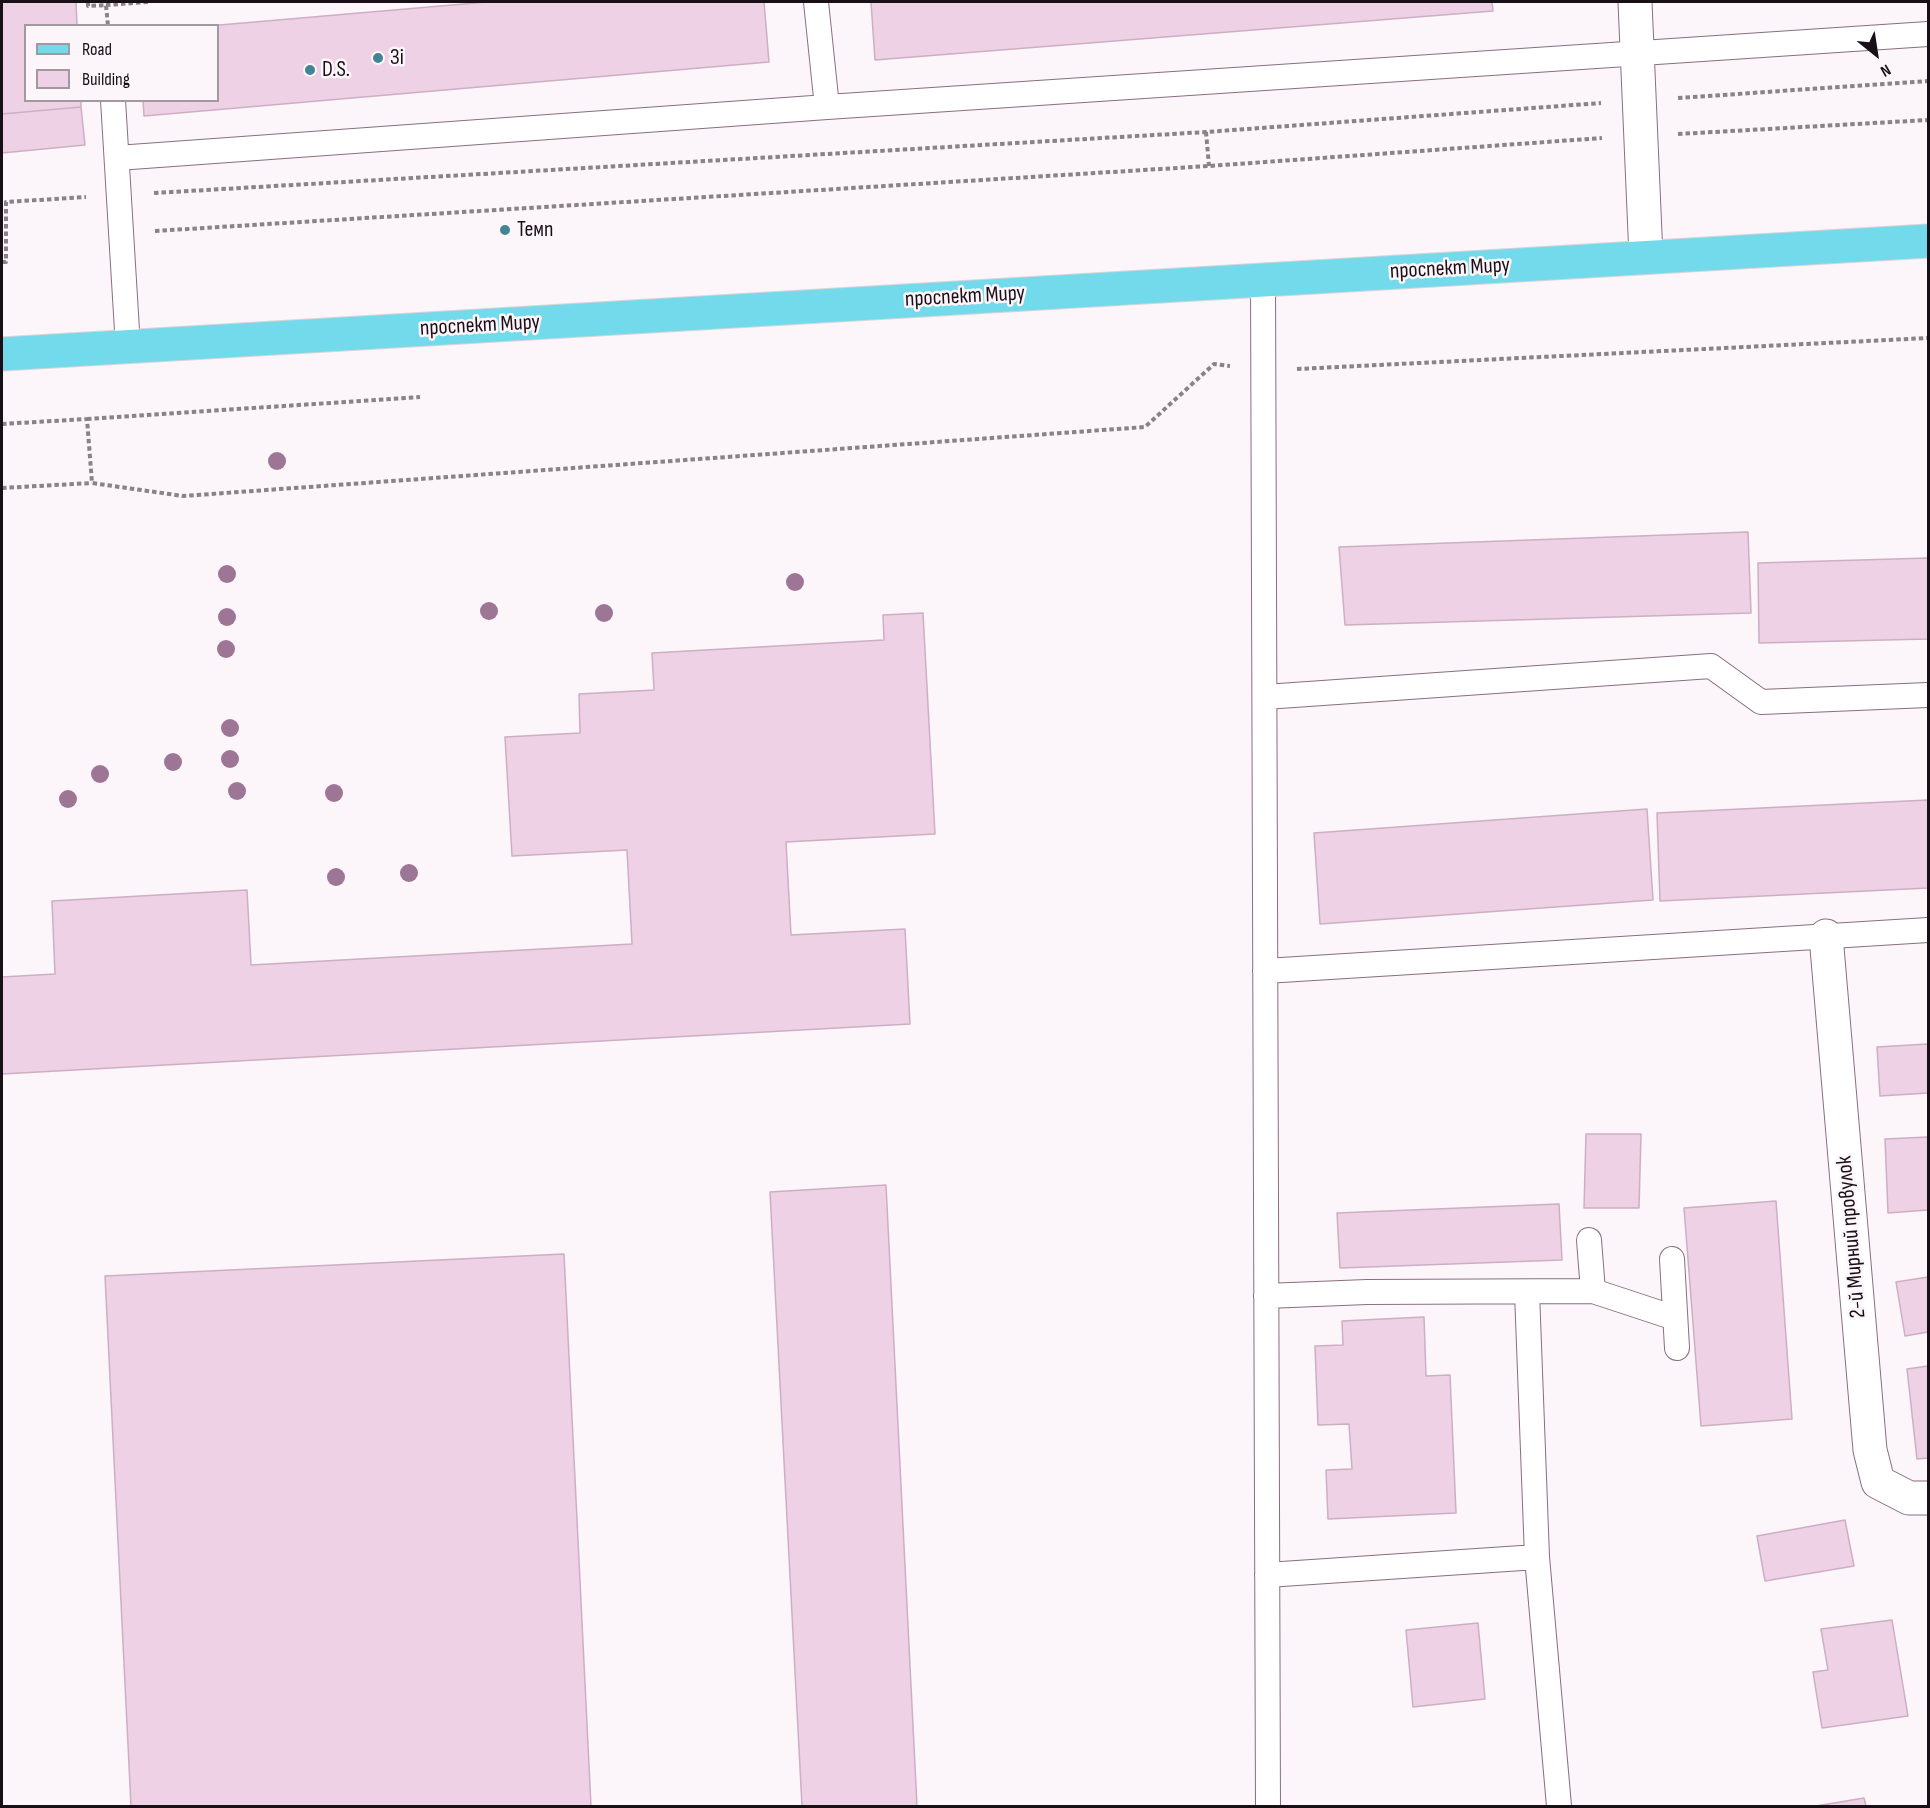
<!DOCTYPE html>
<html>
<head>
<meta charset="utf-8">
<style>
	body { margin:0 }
	#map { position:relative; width:1930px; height:1808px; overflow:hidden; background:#fcf5f9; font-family:"Sofia Sans Condensed",sans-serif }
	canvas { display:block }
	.frame { position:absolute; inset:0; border:3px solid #190f16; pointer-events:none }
	.legend { position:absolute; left:24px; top:24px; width:195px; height:78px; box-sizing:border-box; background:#fcf5f9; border:2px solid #a1999e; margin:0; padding:8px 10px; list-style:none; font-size:18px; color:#190f16 }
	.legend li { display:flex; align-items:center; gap:12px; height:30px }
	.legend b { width:30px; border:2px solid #a1999e }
	.north { position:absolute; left:1846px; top:24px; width:60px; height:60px; -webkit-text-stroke:4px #fcf5f9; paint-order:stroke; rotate:150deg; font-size:16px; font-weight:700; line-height:24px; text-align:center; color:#190f16 }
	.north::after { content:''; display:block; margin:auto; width:21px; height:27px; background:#190f16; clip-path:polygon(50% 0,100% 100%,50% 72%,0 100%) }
</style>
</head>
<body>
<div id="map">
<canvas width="1930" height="1808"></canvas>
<div class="frame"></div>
<ul class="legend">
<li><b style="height:8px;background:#73daec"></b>Road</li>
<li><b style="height:16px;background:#efd1e5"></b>Building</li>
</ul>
<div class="north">N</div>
</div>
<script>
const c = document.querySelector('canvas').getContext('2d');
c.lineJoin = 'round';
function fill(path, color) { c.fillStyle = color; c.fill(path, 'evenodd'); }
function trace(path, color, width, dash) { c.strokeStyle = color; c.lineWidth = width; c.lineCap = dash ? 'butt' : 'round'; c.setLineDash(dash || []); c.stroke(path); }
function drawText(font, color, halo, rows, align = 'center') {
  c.font = font + ' "Sofia Sans Condensed",sans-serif'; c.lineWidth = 5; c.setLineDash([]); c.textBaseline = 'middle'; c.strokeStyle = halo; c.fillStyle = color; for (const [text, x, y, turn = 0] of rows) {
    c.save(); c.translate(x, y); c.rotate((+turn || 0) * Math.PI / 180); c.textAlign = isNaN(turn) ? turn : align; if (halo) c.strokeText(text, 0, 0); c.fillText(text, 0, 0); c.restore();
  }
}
const building = new Path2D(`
	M2,2H76L77,26H26V100H81V107L2,114Z
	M487,2H764L769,62L144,116L143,100H218V26H208Z
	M871,2H1492L1493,11L875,60Z
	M81,107L85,145L2,153V114Z
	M1748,532L1751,613L1345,625L1339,547Z
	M1928,558V639L1759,643L1758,563Z
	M923,613L935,834L786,842L791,935L905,929L910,1024L2,1074V977L55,974L52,901L247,890L251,965L632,944L627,850L512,856L505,737L580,733L579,694L654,690L652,653L884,640L883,615Z
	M1928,800V888L1660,901L1657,813Z
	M1647,809L1653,900L1320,924L1314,833Z
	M1928,1044V1093L1880,1096L1877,1047Z
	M1586,1134H1641L1639,1208H1584Z
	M1928,1137V1210L1888,1213L1885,1139Z
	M886,1185L917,1806H802L770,1192Z
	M1776,1201L1792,1419L1701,1426L1684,1208Z
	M1559,1204L1562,1260L1340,1268L1337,1213Z
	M564,1254L591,1806H131L105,1276Z
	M1928,1277V1332L1905,1336L1896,1282Z
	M1424,1317L1426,1376L1450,1375L1456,1513L1328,1519L1326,1470L1352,1469L1349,1424L1318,1425L1315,1346L1343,1345L1342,1321Z
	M1928,1366V1458L1917,1459L1907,1369Z
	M1845,1520L1854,1566L1765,1581L1757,1536Z
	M1892,1620L1908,1716L1822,1728L1813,1672L1828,1670L1821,1629Z
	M1478,1623L1485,1699L1413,1707L1406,1630Z
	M1864,1798L1866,1806H1816Z`);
fill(building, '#efd1e5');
trace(building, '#ccafc3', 1.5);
const service = new Path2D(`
	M113,100L128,347
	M827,107L1928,34
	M117,158L827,107L816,2
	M1263,280L1268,1806
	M1265,697L1711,666L1761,702L1928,695
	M1265,971L1928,930
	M1672,1259L1677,1348
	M1593,1291L1675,1318
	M1527,1292L1537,1557L1559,1806
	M1266,1296L1367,1292L1593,1291L1589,1240
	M1267,1575L1537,1557`);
const minor = new Path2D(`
	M1635,2L1646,257
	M1826,936L1870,1450L1878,1482L1909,1498H1928`);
const primary = new Path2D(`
	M2,354L1928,241`);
trace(service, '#886e80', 26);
trace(minor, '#886e80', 35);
trace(primary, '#d6d4d5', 35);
trace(new Path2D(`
	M88,2V6L106,5L108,26
	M106,5L148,2
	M1678,98L1928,81
	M1206,132L1209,166
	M1678,134L1928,120
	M154,193L1206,132L1601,103
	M155,231L1209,166L1602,138
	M2,262H6V202L86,197
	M1297,369L1928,338
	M87,419L420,397
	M2,424L87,419L92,483L183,496L1145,427L1214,364L1230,366
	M2,488L92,483`), '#8a8287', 4, [4.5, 3]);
trace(service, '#fff', 24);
trace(minor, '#fff', 33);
trace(primary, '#73daec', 33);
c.fillStyle = '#9e7695';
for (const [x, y] of [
	[277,461],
	[227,574],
	[795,582],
	[489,611],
	[604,613],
	[227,617],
	[226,649],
	[230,728],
	[230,759],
	[173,762],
	[100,774],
	[237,791],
	[334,793],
	[68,799],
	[409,873],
	[336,877]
]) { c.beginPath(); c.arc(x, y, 9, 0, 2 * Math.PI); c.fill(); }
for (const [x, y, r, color] of [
	[378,58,6,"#418594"],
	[310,70,6,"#418594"],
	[505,230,6,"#418594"]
]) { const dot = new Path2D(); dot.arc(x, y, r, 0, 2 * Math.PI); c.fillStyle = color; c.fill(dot); trace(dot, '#fcf5f9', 2); }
drawText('22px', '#190f16', '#fcf5f9', [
	["Зі",390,58],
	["D.S.",322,70],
	["Темп",517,230]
], 'left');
drawText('22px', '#190f16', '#fcf5f9', [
	["проспект Миру",1450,269,-3],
	["проспект Миру",965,297,-3],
	["проспект Миру",480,326,-3],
	["2-й Мирний провулок",1852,1237,-95]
]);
</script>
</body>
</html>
